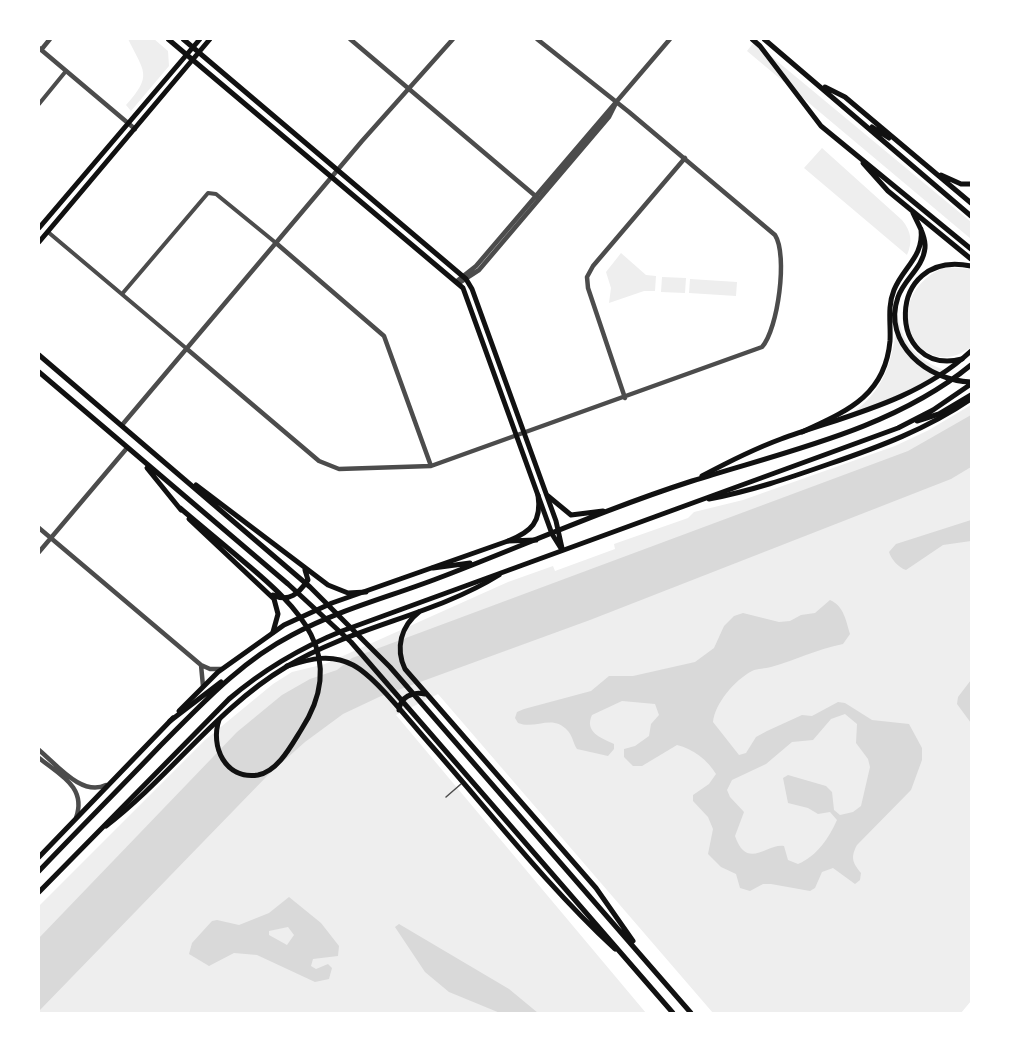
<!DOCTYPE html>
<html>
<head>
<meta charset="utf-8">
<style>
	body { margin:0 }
	#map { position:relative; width:1010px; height:1052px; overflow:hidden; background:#fff; font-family:"Crimson Pro",serif }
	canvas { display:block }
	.frame { position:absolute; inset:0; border:40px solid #fff; pointer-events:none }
</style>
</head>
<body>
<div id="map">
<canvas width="1010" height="1052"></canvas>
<div class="frame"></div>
</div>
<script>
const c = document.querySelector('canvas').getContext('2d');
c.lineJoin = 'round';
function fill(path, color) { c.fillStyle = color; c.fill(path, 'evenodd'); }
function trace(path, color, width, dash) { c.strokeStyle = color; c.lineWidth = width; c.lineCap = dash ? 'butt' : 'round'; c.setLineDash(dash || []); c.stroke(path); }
fill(new Path2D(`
	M128,39H154L168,51L169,66L131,111L126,105C153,75 144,72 128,39Z
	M754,42L971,222V239L747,51Z
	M822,148L902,220C911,231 913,241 907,255L804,168Z
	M621,253L646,275L656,276L655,291H644L609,303L611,288L606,272Z
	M945,267L971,269V347C919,387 873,298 945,267Z
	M662,277L686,278L685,293L661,292Z
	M690,279L737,282L736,296L689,293Z
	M898,319C905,346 918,360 944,370L903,394L846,418C886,390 891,365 898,319Z
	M971,405V1001L961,1013H713L438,694L396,715L646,1013H39V906L205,740L273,684L292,672L325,664L508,582L553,566L555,571L615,549L614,544L688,518L694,512L743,500L895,446L929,430Z`), '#eee');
fill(new Path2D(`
	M971,415V467L951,479L590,620L379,697L343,714L305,742L268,775L39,1011V938L237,732L282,695L310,679L337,670L352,658L908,451Z
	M971,520V541L943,545L906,570C899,568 891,559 889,552L896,544Z
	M830,600C844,606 846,621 850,634L843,644C817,649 796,660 771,667C765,669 758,668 752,671C735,680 715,703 713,722L739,755L746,753L756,737L767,731L802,715L812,716L838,702L845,703L872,720L909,724L922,748V760L911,790L857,845C850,858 853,863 861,873L860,880L855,884L833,868L822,872L815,888L810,891L771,884H763L750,891L740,888L736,874L721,867L708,854L713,829L708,817L693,801V795L709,784L716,774C708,760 693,749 677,745L642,766H633L624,757V749L635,746L649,736L651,724L659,715L655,704L622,701L592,715C584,732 601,738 614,744V749L608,756L577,749C573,743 573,737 568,731C553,713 536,730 518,723L515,718L517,712L524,709L591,691L609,676H633L695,662L714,648L724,626L734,616L743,613L779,622L790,621L801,615L815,613ZM845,714L857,724L856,743L868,759L870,767L861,806L853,812L840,815L834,810L832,792L826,786L788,775L783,778L788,803L808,808L818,814L830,812L837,820C829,838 817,856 798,864L788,860L784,846C767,843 747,871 735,836L744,812L730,797L727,790L732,780L766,764L792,742L813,740L831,719Z
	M971,680V723L957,704L958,697Z
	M289,897L321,923L339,946L338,956L313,959L311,966L316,969L328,964L332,968L329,979L315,982L257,955L234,953L209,966L189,954L192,943L212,921L217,920L239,925L269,913ZM288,927L294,935L287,945L269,935V931Z
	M399,924L509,989L538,1013H500L449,992L425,972L395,927Z`), '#d9d9d9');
trace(new Path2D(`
	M446,797L461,784`), '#4c4c4c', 1.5);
trace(new Path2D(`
	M39,104L66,71
	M48,232L187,349
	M122,294L208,193L216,194L276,243`), '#4c4c4c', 4);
trace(new Path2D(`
	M350,39L539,199
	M39,48L135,129
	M41,50L50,39
	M276,243L384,336L431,466
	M457,281L476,266L670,39
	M459,283L479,270L609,117L616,103
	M187,349L319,461L339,469L431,466L762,347C778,329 788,255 775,235L629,112L537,39
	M625,398L588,288L587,277L593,266L685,158
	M122,425L362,141L453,39
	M39,528L201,665L210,669H221
	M39,552L127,448
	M201,665L203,686
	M39,750C57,765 82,797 106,785
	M39,758C60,775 87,787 76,818`), '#4c4c4c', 4.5);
trace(new Path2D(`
	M168,39L463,288L552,534L562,550
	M183,39L466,279L472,289L556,521L562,548
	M39,228L200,39
	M39,242L210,39
	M702,476C728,462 754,449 781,439C848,415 917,401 971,351
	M709,499C751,491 789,478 829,464C879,447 927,429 971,399
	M179,711L218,672L284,625L332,603L508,541L536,540
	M106,826C170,777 217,708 286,667C353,626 433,616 499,575
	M39,857L173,718`), '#111', 5);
trace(new Path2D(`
	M752,39L760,46L821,126L971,249
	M764,39L971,216
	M825,87L845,97L971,203
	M872,127L889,138
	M863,163L888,191L971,259
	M941,175L961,184H971
	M913,213C918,224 926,236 925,248C923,268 904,279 898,297C882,344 928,381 971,382
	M39,355L310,587L390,667L691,1013
	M962,359C886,378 884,248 971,266
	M39,372L288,584L351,642L673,1013
	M917,421L939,414L971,395
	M802,432C847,411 885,396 890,341C891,324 887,307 894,290C903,267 924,257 921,229
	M147,468L181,510
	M196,485L328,585L348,593L366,592
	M548,496L571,515L603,511
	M180,508C201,526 222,543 243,561C298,607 350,655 301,730C291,746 278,771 258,775C225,780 210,746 219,720
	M189,519L274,599L278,614L273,632
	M508,541C531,532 542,522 538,495
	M433,568L470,563
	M273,595C289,603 299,593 308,580L305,570
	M419,612C401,626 395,648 405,669L596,888L633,941
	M287,666C310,659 331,653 353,665C376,677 410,722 429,743C490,812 547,886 615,949
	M399,710C400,697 413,691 425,694
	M170,721L221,682
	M39,871C79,829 120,788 160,746C201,705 240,662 292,635C340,609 393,596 444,576C527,544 608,508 692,481C787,451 893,429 971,365
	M39,892L229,699C263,670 300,648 342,631L898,428L933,410L971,384`), '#111', 5);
</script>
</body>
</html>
